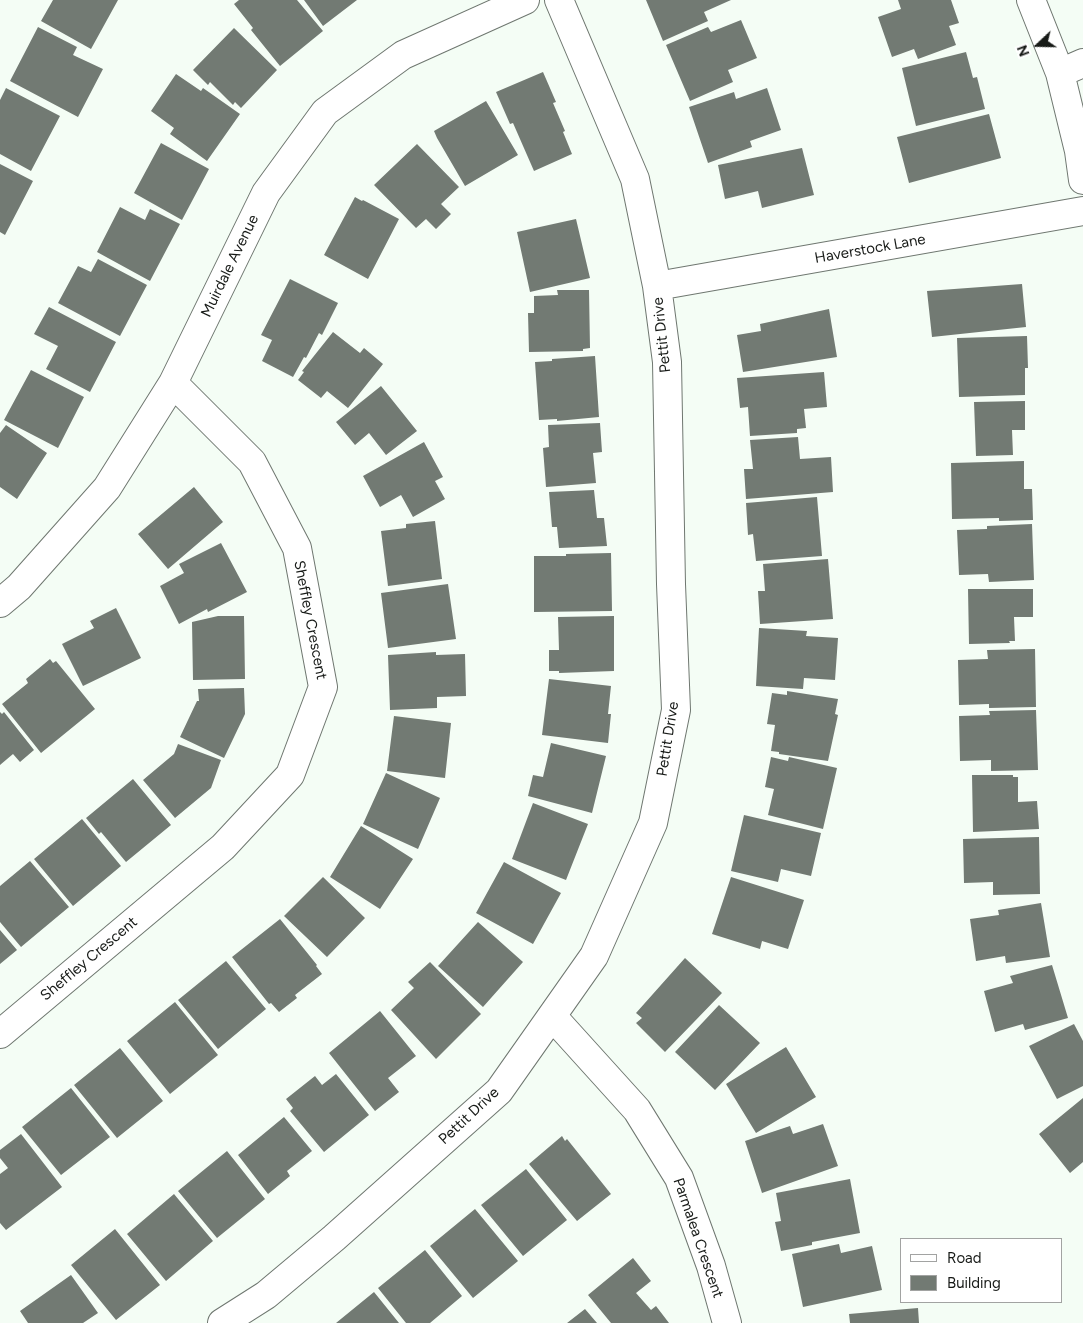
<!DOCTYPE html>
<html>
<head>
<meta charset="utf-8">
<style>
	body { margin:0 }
	#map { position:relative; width:1083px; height:1323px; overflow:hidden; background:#f4fdf5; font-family:Figtree,sans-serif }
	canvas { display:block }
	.legend { position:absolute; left:900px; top:1238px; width:162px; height:65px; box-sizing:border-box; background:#fff; border:1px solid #a2a3a2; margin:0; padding:6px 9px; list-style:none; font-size:15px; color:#171a17 }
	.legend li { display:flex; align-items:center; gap:10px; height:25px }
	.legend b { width:25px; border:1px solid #a2a3a2 }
	.north { position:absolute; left:1013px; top:20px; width:50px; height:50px; -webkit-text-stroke:4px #fff; paint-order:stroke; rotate:249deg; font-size:14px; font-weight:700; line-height:20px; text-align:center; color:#171a17 }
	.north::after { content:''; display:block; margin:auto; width:18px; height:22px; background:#171a17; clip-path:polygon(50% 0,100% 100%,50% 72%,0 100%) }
</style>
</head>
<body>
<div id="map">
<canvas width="1083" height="1323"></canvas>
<ul class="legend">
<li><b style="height:6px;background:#fff"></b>Road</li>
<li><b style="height:14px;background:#727a73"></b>Building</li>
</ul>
<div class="north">N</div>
</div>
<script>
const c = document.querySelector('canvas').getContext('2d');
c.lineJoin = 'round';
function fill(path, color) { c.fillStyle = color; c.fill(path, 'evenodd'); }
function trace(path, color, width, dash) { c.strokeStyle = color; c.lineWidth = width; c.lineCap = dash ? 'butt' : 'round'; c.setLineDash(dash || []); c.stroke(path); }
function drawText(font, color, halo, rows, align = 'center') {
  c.font = font + ' Figtree,sans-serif'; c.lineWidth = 4.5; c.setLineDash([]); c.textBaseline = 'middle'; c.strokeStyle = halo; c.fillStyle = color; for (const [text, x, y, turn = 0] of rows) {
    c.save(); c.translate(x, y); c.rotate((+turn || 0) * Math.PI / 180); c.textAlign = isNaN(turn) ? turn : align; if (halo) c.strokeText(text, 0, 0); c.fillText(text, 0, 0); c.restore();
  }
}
fill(new Path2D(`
	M53,0H118L91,49L41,21Z
	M239,0H297L323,31L280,66L251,30L253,28L234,4Z
	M304,0H357L323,26Z
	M646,0H731L704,12L708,21L663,41Z
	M898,0H951L959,23L949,26L956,45L918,59L914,49L892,57L878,17L901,9Z
	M741,20L757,58L728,70L733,82L690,101L666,45L708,27L711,32Z
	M38,27L77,47L73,55L103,69L78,117L10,81Z
	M234,28L277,70L241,108L235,102L233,105L210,82L208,85L193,70Z
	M966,52L973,78L977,77L985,109L916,126L902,68Z
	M543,72L556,102L553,103L565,131L563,132L572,154L534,171L513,123L510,124L496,92Z
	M176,74L201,91L203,88L240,114L207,161L170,134L174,128L151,111Z
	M6,88L60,116L31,171L0,154V100Z
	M767,88L781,130L750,141L752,147L708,163L689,107L734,92L736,99Z
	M486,101L518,155L465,186L437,138L434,131Z
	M989,114L1001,158L909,183L897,137Z
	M161,143L209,169L182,220L134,193Z
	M417,144L459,187L441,204L451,214L436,229L426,219L416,228L374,185Z
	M802,148L814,195L762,208L758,191L725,199L718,165Z
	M0,164L33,181L5,235L0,232Z
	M355,197L362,201L363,200L399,219L368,279L324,255Z
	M120,207L145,220L150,209L180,224L150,281L97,252Z
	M576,219L590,278L530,292L517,232Z
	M98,259L147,285L120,336L58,303L78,266L91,272Z
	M290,279L338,303L322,335L319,333L306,358L304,357L293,377L262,361L272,340L261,335Z
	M1022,284L1026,327L932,337L927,291Z
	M557,290H589L590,348L583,349V351L529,352L528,313H534V296L558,295Z
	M49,307L116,342L90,392L46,369L58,346L34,334Z
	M829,309L837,357L743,372L737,335L761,331L760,324Z
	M333,332L360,353L364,348L383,364L348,408L327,391L321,398L298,380L304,372L302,371Z
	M1027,336L1028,368H1025V395L959,397L957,338Z
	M595,356L599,417L557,421V419L539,420L535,362L552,361V359Z
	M31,370L84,397L58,448L4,420Z
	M824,372L827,407L804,409L806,428L797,429V433L750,436L748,407L740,408L737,378Z
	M381,386L417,431L386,455L369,433L355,445L336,422Z
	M1025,401V430H1012L1013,455L976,456L974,402Z
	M600,423L602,452L593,453L596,483L546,487L543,448L549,447L548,425Z
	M6,425L47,453L17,499L0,487V433Z
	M798,437L800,459L831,457L833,492L746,499L744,469H753L750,440Z
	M424,442L443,477L435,481L445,499L413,517L401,495L380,507L363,476Z
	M1024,461V489H1032L1033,520L999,521V518L952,519L951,463Z
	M194,487L223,522L168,569L138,534Z
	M594,490L597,518H604L607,546L559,548L557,527H552L549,492Z
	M817,497L822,556L756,561L753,534L748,535L746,503Z
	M435,521L442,579L388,586L381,531L406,528V524Z
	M1032,524L1034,580L989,582L988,574L959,575L957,530L987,529V526Z
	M221,543L247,592L208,612L207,609L179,624L160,586L184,573L179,564Z
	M611,553L612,611L534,612V556H566V554Z
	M828,559L833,619L760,624L758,591H765L763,564Z
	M448,584L456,639L388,648L381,593Z
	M968,589H1033V617H1014L1015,641H1009L1010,643L969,644Z
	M116,608L141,658L83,686L62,644L94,628L90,621Z
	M218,616H244L245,679L193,680L192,622Z
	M614,616V671L559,673V671H549V650H559L558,617Z
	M759,628L807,631L806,636L838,638L835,680L804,678L803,689L756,686Z
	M1035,649L1036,707L989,708V704L959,705L958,660L988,659L987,650Z
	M436,652V655L465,654L466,696L437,697V708L390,710L388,655Z
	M50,659L53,663L56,661L95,709L41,753L2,704L28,683L26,679Z
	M549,679L611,686L608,714H611L608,743L542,735Z
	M244,688L245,714L224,758L180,737L197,701H199L198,689Z
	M787,691L838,699L835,714L838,715L828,761L779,754V752L771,751L775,725L767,724L772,693L787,695Z
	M1036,710L1038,770L991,771V760L960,761L959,716L990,715L989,711Z
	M0,712L2,714L4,712L34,750L20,762L13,754L0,765Z
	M394,716L451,723L445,778L387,771Z
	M551,743L606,756L592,813L528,796L533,775L543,777Z
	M178,744L221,760L211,788L175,818L143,780L174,754Z
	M771,757L788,761L789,757L837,768L823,829L768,815L774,789L765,787Z
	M386,773L440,798L418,849L363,824Z
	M972,775H1013V777H1018V802L1037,801L1039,829L973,832Z
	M133,779L171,825L126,862L101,832L99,834L86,818Z
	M533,803L588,824L566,880L512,859Z
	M744,815L821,833L811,876L781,869L778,882L731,871Z
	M82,819L121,866L73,906L34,859Z
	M361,826L413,859L380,909L330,877Z
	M1039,837L1040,894L993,895V882L964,883L963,839Z
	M30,861L69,907L21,947L0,922V886Z
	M504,862L561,893L533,944L476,913Z
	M323,877L365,918L327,957L284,916Z
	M731,877L804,900L788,949L762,941L760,949L712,934Z
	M1041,903L1050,957L1006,963L1005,956L976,961L970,919L999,915L998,910Z
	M280,919L317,965L316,966L322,974L295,995L297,998L279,1012L271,1003L269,1004L232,957Z
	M478,922L523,962L483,1007L438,966Z
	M0,930L17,950L0,964Z
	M685,958L722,993L665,1052L636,1023L642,1018L636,1013Z
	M226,961L266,1009L218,1049L178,1000Z
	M430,962L481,1014L436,1059L391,1010L414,988L408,982Z
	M1052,965L1068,1018L1025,1030L1023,1024L995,1032L984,991L1013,983L1010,976Z
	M175,1002L218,1055L170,1094L127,1041Z
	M719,1005L760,1043L715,1090L675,1052Z
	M380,1011L416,1056L388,1078L399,1092L375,1111L329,1053Z
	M1074,1024L1083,1041V1086L1057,1099L1029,1046Z
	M786,1047L816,1097L756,1133L726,1084Z
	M120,1048L163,1101L117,1138L74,1085Z
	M336,1074L369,1115L324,1152L290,1111L293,1108L286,1099L315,1076L322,1085Z
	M71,1088L110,1137L61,1175L22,1127Z
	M1083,1098V1162L1070,1173L1039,1134Z
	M284,1117L312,1151L287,1171L290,1176L268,1194L238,1155Z
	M823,1124L838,1166L762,1193L745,1141L790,1126L793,1134Z
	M21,1134L62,1187L6,1230L0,1223V1174L8,1168L0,1158V1150Z
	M562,1136L565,1141L567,1139L611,1194L577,1221L529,1164Z
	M227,1151L265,1199L217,1238L178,1191Z
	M526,1169L567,1220L523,1256L481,1205Z
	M850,1179L860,1233L812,1242V1245L781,1251L775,1222L781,1221L776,1193Z
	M174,1194L213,1241L166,1281L127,1234Z
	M475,1209L518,1261L473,1298L430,1246Z
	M115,1229L160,1285L116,1320L71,1265Z
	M839,1244L841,1253L872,1246L882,1290L803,1307L792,1254Z
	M425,1250L462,1296L430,1323H406L378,1288Z
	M633,1258L651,1281L636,1293L651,1310L656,1306L669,1323H611L588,1295Z
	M71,1275L98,1313L83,1323H28L20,1311Z
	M374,1292L399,1323H336Z
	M918,1308L919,1323H850L849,1314Z
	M585,1309L597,1323H567Z`), '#727a73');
const street = new Path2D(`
	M1031,0L1060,73L1079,151L1083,180
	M1060,73L1083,63
	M657,286L1083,211
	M0,603L19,587L107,488L173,383L266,193L325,112L403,55L525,0
	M552,1016L637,1110L679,1178L711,1266L727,1323
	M0,1034L223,847L290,775L323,687L297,548L252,462L173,383
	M222,1323L266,1295L334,1238L499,1091L594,956L653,823L676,710L671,584L667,362L657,286L635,179L559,0`);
trace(street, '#6f7770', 30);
trace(street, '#fff', 28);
drawText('15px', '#171a17', '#fff', [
	["Haverstock Lane",870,249,-10],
	["Muirdale Avenue",230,266,-64],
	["Pettit Drive",662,335,-96],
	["Sheffley Crescent",310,620,79],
	["Pettit Drive",668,739,-81],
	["Sheffley Crescent",89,959,-40],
	["Pettit Drive",469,1116,-43],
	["Parmalea Crescent",698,1238,71]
]);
</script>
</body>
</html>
